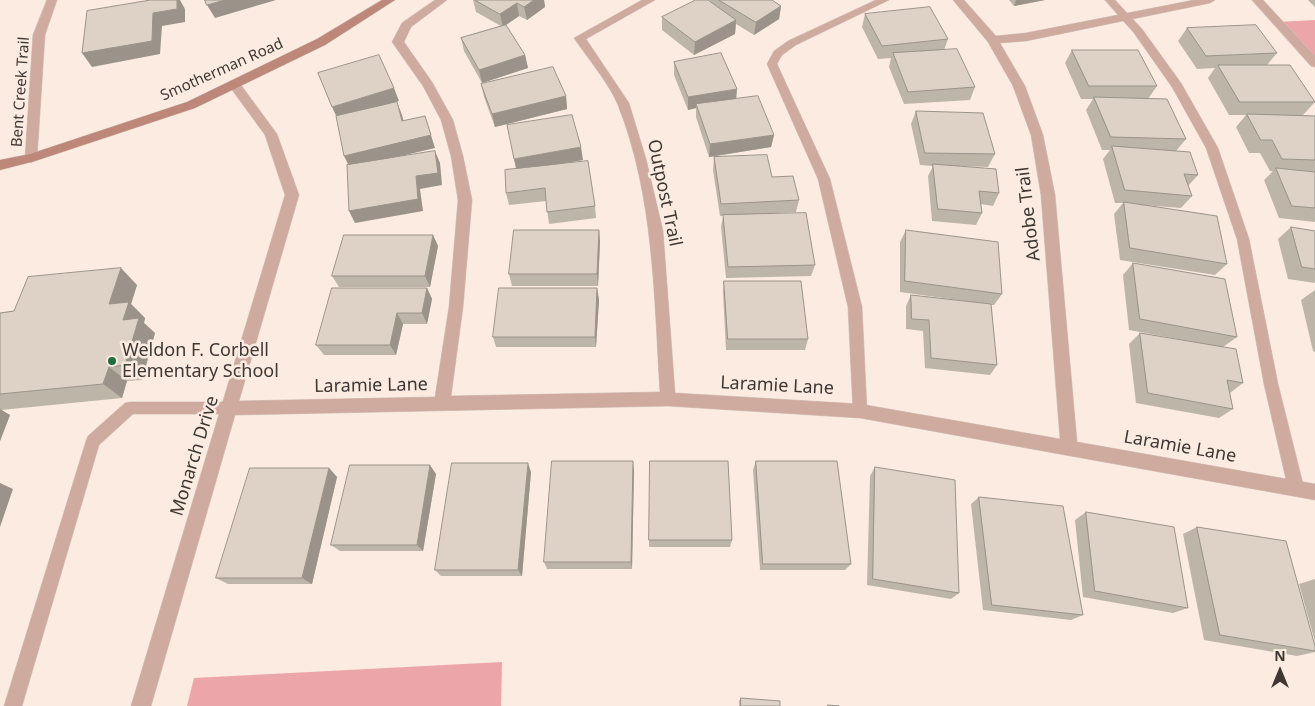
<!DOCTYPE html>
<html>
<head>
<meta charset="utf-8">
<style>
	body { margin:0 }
	#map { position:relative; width:1315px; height:706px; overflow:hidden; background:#fbebe1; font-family:"Noto Sans",sans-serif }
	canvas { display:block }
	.north { position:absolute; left:1255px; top:646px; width:50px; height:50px; -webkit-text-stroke:4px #fbebe1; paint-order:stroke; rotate:0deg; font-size:14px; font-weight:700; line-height:20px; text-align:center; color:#3e3834 }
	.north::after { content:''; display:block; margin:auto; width:18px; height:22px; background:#3e3834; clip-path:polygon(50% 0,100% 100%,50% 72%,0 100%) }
</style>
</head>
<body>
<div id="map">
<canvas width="1315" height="706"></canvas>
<div class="north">N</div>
</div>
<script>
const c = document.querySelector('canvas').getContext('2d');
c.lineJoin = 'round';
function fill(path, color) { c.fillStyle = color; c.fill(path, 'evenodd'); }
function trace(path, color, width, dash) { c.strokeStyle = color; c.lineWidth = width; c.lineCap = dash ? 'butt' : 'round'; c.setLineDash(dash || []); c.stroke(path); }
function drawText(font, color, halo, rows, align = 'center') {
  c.font = font + ' "Noto Sans",sans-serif'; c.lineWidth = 5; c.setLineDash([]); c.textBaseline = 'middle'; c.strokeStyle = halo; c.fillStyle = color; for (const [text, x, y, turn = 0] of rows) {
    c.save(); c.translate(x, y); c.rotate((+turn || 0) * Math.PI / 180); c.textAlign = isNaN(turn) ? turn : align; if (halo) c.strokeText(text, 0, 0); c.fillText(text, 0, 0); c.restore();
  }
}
fill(new Path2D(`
	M1315,20V68L1278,22Z
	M502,662L501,706H187L194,678Z`), '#eca6a9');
const lane = new Path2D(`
	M876,0H889L796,45L782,55L777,64L830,179L862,307L867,411L865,416L860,417L855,416L853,411L848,307L818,179L767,64L774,51L788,41Z
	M1105,0H1115L1142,29L1181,83L1218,148L1249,239L1278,384L1304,488L1301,493L1296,495L1291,493L1288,488L1264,384L1237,239L1206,148L1172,87L1134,33Z
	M130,402H230L235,403L237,408L235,413L230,414H133L99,445L22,706H4L86,441L88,436L125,403Z`);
const street = new Path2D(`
	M47,0H57L45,35L37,158L31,163L25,158L33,35Z
	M435,0H447L411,27L404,42L432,82L453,120L463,156L472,200L463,307L451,396L660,392C654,296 654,196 618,105C610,85 587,57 574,38L642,0H655L586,39L629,103L646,159L663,231L675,393L860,404L1060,439L1041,195L1031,135L1013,86L988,42L953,0H964L996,36L1026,33L1194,0H1215L1210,3L1026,41L1000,43L1025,86L1043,135L1055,195L1077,442L1315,484V500L860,418L668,406L235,415L151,706H131L285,195L265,135L230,87V81H238L277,134L299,195L239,401L435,397L449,307L458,200L451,156L441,120L423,86L392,42L402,23Z
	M1252,0H1263L1315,56V67L1311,66Z`);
const secondary = new Path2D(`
	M382,0H395L325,45L195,108L35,161L0,170V160L30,154L187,102L317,39Z`);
trace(lane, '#d5c7be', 1);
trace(street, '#d5c7be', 1);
trace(secondary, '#d5c7be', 1);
fill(lane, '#cfaa9f');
fill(street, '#cfaa9f');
fill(secondary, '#bd8779');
fill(new Path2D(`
	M473,0H544L545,7L527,20L519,16L506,25L525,55L528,68L482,83L464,51L461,38L501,26L476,12Z
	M710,0H772L781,6L779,19L754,35L736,24L735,34L694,55L662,30V17L709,1Z
	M1009,0H1045L1014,6Z
	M1308,0H1315V7Z
	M865,14L948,39L944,50L975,87L970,100L904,104L889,67L891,58L878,59L862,27Z
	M1187,28L1277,53L1267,65L1315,102L1303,115L1315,116V222L1279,218L1264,180L1273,171H1270L1260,153H1249L1236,127L1246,115H1229L1208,78L1215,68L1197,69L1178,41Z
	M1072,50L1157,86L1148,99L1186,139L1176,151L1198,175L1188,186L1192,196L1181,208L1142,205L1227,264L1215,275L1120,260L1114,214L1123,203H1115L1103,159L1110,150H1102L1086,110L1093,99H1081L1065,63Z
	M674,62L736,99L774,135L771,147L709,157L696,117V108L688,110L674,75Z
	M481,84L566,96L567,109L495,127L484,97Z
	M916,111L995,154L988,167L959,166L999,193L993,206L981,204L982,213L976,225L932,221L928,176L933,166L920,165L911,124Z
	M714,157L772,177L799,200L796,212L745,215L815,265L811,276L726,278L721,227L723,216H720L713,170Z
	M514,159L583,160L560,164L595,206L596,218L549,224L546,201L509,205L506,193L516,169Z
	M1291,227L1315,231V283L1288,279L1278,239Z
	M599,230L600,242L598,286H512L509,274Z
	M906,230L1002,294L994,305H991L997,365L990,375L925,368L923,331L906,329V306L911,295L965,301L900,292V242Z
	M433,235L438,246L430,287H339L332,276Z
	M1133,263L1237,337L1223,347L1243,383L1230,393L1233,409L1219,418L1136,403L1129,344L1140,333L1216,346L1129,330L1123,275Z
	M724,281L808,339L805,350H726L723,292Z
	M137,285L131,304L145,318L144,323L155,333L142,380L127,381L122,398L1,410L10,415L0,441V313L14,311Z
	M427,288L432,299L427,324H403L396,355H324L316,345Z
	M597,288L599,300L596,347H496L493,337Z
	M1315,290V352L1313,351L1301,300Z
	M650,461L732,540L730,547H649Z
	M756,461L851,564L845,570H760L753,470Z
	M875,467L959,593L951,599L867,585L870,476Z
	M329,468L337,477L312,584H228L216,578Z
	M634,470L632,569H547L544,562Z
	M531,472L522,576H441L435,570Z
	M436,474L423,551H340L331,545Z
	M979,497L1083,615L1071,620L983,610L971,504Z
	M1086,512L1188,608L1173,613L1083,597L1075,520Z
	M1197,527L1315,646V652L1297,656L1204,640L1183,534Z
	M1315,579V642L1299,584Z
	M741,698L780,706H739V701Z`), '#beb5a9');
fill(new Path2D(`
	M177,0H180L185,9V22L162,26L160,54L92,67L82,53Z
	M225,0H276L215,18L207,5Z
	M534,0H544L545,7L527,20L524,7Z
	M1016,0H1045L1014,6Z
	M517,3L519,16L503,27L500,14Z
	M781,6L779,19L754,35L756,22Z
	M736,20L735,34L694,55L695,42Z
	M525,55L528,68L482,83L479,70Z
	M394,88L399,101L338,120L332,107Z
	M737,89L736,102L696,104V108L688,110V97Z
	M566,96L567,109L495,127L492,114Z
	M397,102L402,115L407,134L402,121Z
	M425,116L435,148L350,168L344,156Z
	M774,135L771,147L709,157L710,144Z
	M581,147L583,160L517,171L514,159Z
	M435,151L440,163L442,185L420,189L423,211L355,223L349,211L416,176Z
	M599,230L600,242L598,286L597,274Z
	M433,235L438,246L430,287L425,276Z
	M121,268L137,285L131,304L145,318L144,323L155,333L142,380L125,365L123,320L109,304Z
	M427,288L432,299L427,324L422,313Z
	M597,288L599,300L596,347L595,337Z
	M397,313L403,324L396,355L390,345Z
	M109,367L127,381L122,398L103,384Z
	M0,409L10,415L0,441Z
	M633,461L634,470L632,569L631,562Z
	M528,463L531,472L522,576L518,570Z
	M430,465L436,474L423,551L417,545Z
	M329,468L337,477L312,584L302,578Z
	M0,483L13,489L0,527Z`), '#9b938a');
const building = new Path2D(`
	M151,0H177V9L153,13L152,41L82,53L87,11Z
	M205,0H225L207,5Z
	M475,0H534L524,7L517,3L500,14Z
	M696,0H708L736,20L695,42L662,17Z
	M719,0H772L781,6L756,22Z
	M930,7L948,39L882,46L865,14Z
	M506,25L525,55L479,70L461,38Z
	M1256,25L1277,53L1206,56L1187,28Z
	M957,49L975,87L908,92L893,53Z
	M1072,50H1138L1157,86H1089Z
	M721,53L737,89L688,97L674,62Z
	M379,55L394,88L332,107L318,73Z
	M1218,65H1290L1315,102H1240Z
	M553,67L566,96L492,114L481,84Z
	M758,96L774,135L710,144L696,104Z
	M1094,97L1167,99L1186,139L1111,137Z
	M397,102L402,121L425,116L431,135L344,156L336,116Z
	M916,111L983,113L995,154L925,153Z
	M1247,114L1315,116V160L1282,159L1272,140H1261Z
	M572,115L581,147L514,159L507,125Z
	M1112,146L1190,152L1198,175L1184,174L1192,196L1125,190Z
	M435,151L438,173L416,176L418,199L349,211L347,165Z
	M767,155L772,177L793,176L799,200L721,204L714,157Z
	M588,161L595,206L547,212L545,188L506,193L505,170Z
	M933,164L996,169L999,193L979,191L982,213L938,209Z
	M1276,168L1315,172V208L1292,206Z
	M1124,202L1217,216L1227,264L1130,248Z
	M806,213L815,265L728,267L723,215Z
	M1291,227L1315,231V269L1302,267Z
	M514,230H599L597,274H509Z
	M906,230L998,242L1002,294L905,281Z
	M344,235H433L425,276H332Z
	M1133,263L1225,279L1237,337L1140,319Z
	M121,268L109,304L129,302L123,320L139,318L125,365L109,367L103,384L0,394V313L14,311L28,277Z
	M724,281H801L808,339H728Z
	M332,288H427L422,313H397L390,345H316Z
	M499,288H597L595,337H493Z
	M911,295L991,304L997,365L931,358L929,320L912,319Z
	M1140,333L1236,349L1243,383L1227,380L1233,409L1148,393Z
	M552,461H633L631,562H544Z
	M650,461H728L732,540H649Z
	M756,461H837L851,564H763Z
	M452,463H528L518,570H435Z
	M350,465H430L417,545H331Z
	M875,467L955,480L959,593L873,579Z
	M250,468H329L302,578H216Z
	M979,497L1063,506L1083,615L992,605Z
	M1086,512L1174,527L1188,608L1095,591Z
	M1197,527L1286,541L1315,646V651L1220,635Z
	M741,698L780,701V706H741Z
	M828,705L839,706H828Z`);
fill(building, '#ddd2c5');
trace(building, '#9b938a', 1);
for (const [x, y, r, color] of [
	[112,361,5,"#1e6d3d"]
]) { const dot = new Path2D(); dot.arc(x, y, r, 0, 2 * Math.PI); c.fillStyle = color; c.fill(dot); trace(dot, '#fbebe1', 2); }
drawText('15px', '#3e3834', '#fbebe1', [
	["Smotherman Road",222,70,-24],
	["Bent Creek Trail",21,92,-86]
]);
drawText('18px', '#3e3834', '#fbebe1', [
	["Outpost Trail",664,193,78],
	["Adobe Trail",1029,214,-97],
	["Laramie Lane",371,386,-1],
	["Laramie Lane",777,386,3],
	["Laramie Lane",1180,447,10],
	["Monarch Drive",195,456,-73]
]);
drawText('18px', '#3e3834', '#fbebe1', [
	["Weldon F. Corbell",122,351],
	["Elementary School",122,372]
], 'left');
</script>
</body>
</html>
